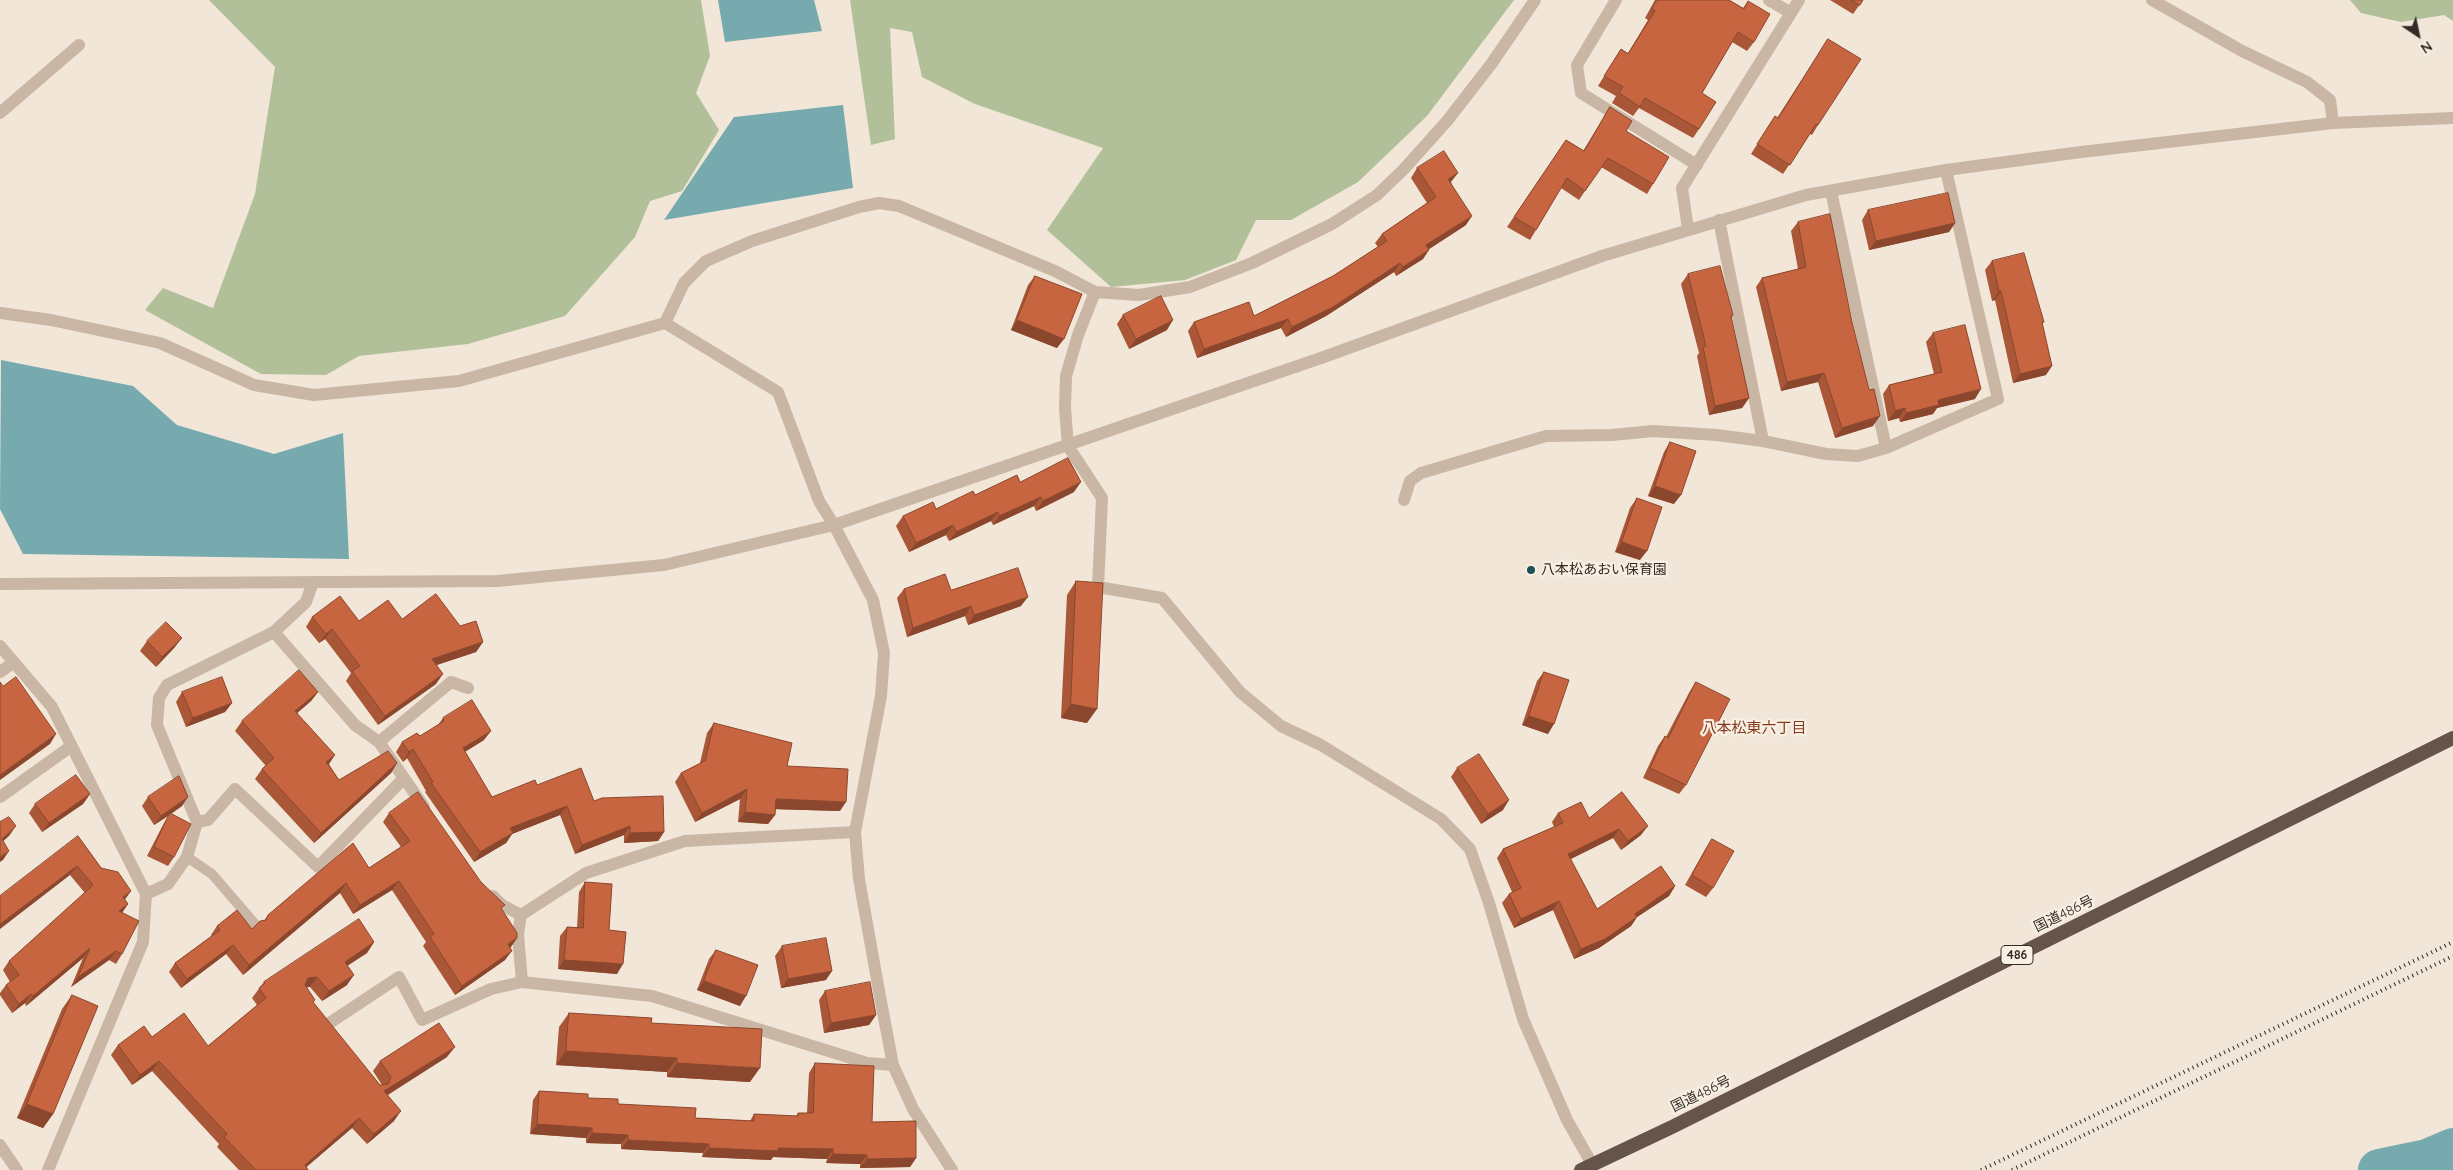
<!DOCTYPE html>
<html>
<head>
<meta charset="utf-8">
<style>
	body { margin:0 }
	#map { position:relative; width:2453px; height:1170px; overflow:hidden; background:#f1e6d8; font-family:Quicksand,sans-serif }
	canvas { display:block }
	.north { position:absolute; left:2393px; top:10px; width:50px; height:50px; -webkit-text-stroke:4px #f9f0e4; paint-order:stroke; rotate:146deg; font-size:14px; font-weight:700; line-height:20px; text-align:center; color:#342b26 }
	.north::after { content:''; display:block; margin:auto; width:18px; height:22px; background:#342b26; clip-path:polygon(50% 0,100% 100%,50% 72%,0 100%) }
</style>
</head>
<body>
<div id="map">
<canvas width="2453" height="1170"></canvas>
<div class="north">N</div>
</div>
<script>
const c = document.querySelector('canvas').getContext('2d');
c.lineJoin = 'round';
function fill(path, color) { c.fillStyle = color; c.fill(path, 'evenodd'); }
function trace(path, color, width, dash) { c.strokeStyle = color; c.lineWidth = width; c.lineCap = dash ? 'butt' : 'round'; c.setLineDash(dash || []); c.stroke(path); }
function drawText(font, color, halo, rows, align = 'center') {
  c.font = font + ' Quicksand,"Noto Sans JP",sans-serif'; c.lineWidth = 4.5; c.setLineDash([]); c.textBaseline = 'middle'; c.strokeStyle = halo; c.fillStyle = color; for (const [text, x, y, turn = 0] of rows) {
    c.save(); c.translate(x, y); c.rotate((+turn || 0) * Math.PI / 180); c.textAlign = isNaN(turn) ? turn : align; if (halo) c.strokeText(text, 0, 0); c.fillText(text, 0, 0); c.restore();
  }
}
fill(new Path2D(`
	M209,0H701L710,56L696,93L719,130L682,191L650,201L635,237L565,316L468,344L359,356L326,375L261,374L145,310L163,288L213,308L255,194L275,67Z
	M850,0H1514L1427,116L1358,182L1291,220H1256L1236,260L1185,280L1111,287L1047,230L1103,148L975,104L922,77L912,32L890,28L895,139L871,145Z
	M2350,0H2453V21L2444,15L2401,22L2361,13Z`), '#b1c098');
fill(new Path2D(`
	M718,0H814L822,31L725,42Z
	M843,105L853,188L664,220L734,117Z
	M1,360L133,386L177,425L274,454L343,433L349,559L23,554L0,509Z`), '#77aaae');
trace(new Path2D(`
	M2379,1170L2427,1160L2453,1149`), '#77aaae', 42);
trace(new Path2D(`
	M187,857L212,874L255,924`), '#c9b6a4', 10);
trace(new Path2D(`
	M1616,0L1577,65L1581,93L1697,165
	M1769,0L1791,13
	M2152,0L2242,51L2307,82L2330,100L2333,123
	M0,113L79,45
	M1831,191L1886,448
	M1719,220L1763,441
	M1688,229L1682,188L1799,0
	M1095,292L1078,335L1066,376L1065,408L1068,446L1102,498L1098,587L1162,598L1240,692L1281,726L1321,745L1441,819L1470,849L1489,903L1523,1019L1567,1120L1592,1164
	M0,313L51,320L160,343L254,385L314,395L459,381L665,323L778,392L819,501L834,525
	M665,323L684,283L706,261L752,241L859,207L879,203L899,206L1055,271L1095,292L1139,295L1190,287L1252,263L1332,224L1377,195L1404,169L1447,121L1492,63L1535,0
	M1404,500L1410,481L1421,473L1546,436L1612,435L1653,431L1716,435L1763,441L1826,454L1858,456L1886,448L1998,399L1946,170
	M274,632L355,725L379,742L424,807
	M0,646L52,707L146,894L143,942L48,1170
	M0,672L14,662
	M379,742L451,682L468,688
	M0,797L70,747
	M197,822L208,820L235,789L318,867L404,778
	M146,894L168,884L187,857L197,822L157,725L159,698L167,685L274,632L306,602L313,582
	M493,896L502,905L521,915
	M522,982L518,934L521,915L586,873L685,841L855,832
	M328,1024L399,977L422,1020L491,989L522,982L652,996L867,1063L893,1065
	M0,1145L17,1170`), '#c9b6a4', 12);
trace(new Path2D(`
	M834,525L873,600L884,653L881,696L855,832L859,879L879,991L893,1065L913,1109L952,1170
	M0,584L497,581L664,565L834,525L1321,358L1602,256L1806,195L1946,170L2081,152L2333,123L2453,118`), '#c9b6a4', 12);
trace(new Path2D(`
	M1581,1170L1672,1127L2453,738`), '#66544a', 14);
trace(new Path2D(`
	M1981,1170L2453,942
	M2012,1170L2453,956`), '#342b26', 4, [1, 4]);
fill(new Path2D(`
	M1655,0H1729L1743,8L1748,1L1754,42L1747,51L1732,42L1702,93L1699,129L1693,138L1639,108L1633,116L1612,103L1616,96L1598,86L1621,49L1628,53L1648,20L1645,18Z
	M1830,0H1863L1853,14Z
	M1828,39L1818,125L1812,135L1810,134L1783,174L1751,154L1775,116L1777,118Z
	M1610,107L1626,131L1653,184L1647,194L1601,167L1579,200L1561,188L1536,230L1530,240L1507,227L1566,140L1583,151Z
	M1417,168L1451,182L1466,225L1429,249L1423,259L1396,276L1394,272L1326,316L1286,337L1281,328L1197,358L1188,331L1194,322L1254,316L1333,276L1378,247L1375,243L1382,234L1427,203L1411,178Z
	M1868,210L1955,223L1949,232L1869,250L1862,220Z
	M1798,222L1852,322L1873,426L1835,438L1818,382L1781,391L1756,287L1762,278L1798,269L1791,231Z
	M1992,261L2044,322L2042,324L2046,375L2013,383L1995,300L1992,301L1985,270Z
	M1688,274L1733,315L1731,318L1749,398L1742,408L1709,415L1697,356L1699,353L1681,284Z
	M1035,276L1057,348L1011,330L1028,285Z
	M1123,315L1167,330L1129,349L1117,324Z
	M1933,333L1975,399L1937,408L1933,414L1900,422L1899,418L1888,421L1883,394L1889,385L1934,374L1926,342Z
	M1670,442L1674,504L1648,496L1664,452Z
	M1020,482L1074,492L1036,511L1034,506L993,525L991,521L949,541L946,535L909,552L896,526L903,516L936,509L975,495Z
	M1637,498L1640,560L1615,552L1630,508Z
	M1076,581L1087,723L1061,718L1067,595Z
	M904,589L951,590L1021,606L968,625L965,616L907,637L897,598Z
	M312,617L359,621L402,619L460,626L483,642L476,652L436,665V684L378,725L346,681L351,673L325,639L319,643L306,627Z
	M147,641L175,647L156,667L140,651Z
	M1544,672L1548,734L1522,725L1537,681Z
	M1696,682L1686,785L1679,794L1643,778L1658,746L1665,736L1666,737L1690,691Z
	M182,692L232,703L225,712L186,727L176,702Z
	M318,692L311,701L297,713L339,780L397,763L391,773L314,843L255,779L262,769L266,766L235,731L242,721Z
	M443,718L484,740L465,752L492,797L537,785L594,801L664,832L658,841L624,843V835L575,854L560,815L512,834L506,843L474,862L425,792L426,791L407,758L403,762L396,752L402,742L420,736L438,725Z
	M714,723L787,766L840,811L775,809V815L768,824L738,822L740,799L695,822L675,782L681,773L700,763L707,733Z
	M1457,768L1503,810L1481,824L1451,777Z
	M90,794L83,804L42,832L29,813L35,804Z
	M148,797L182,806L171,814L174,857L168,866L147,856L164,823L170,815L154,825L142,806Z
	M389,813L481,882L502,909L517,938L510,948L505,960L455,995L423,946L426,942L392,890L353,914L340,893L243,975L226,954L181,988L169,972L175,963L212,936L211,935L217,926L252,929L264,921L268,915L369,868L401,847L383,822Z
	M1558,813L1589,818L1641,835L1621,850L1613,838L1570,859L1597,909L1675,886L1669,896L1637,917L1631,926L1599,948L1574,959L1553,910L1514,928L1502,903L1509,894L1512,892L1497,858L1503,849L1554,827L1552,822Z
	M78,836L128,904L122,913V954L116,964L109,960L71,987L83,958L26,1006L25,1003L12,1013L0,995V993L6,985L10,982L3,970L9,961L85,893L70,875Z
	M1712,839L1713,888L1706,897L1685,885L1706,848Z
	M585,882L609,930L617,974L558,969L560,936L567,927L577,928L579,892Z
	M374,942L367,953L348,965L347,985L322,1001L310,987H306L315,1000L313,1003L380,1085H382L373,1071L380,1061L447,1057L388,1095L394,1121L367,1144L352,1128L306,1167L308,1170H239L217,1147L219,1144L152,1071L132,1085L111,1055L118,1045L152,1037L208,1046L257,1005L252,998L264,982Z
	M782,946L826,980L781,988L775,956Z
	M716,950L740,1006L697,990L709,959Z
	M825,991L876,1015L869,1025L824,1033L819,1000Z
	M72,995L53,1114L43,1128L17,1118L62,1009Z
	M569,1013L651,1023L750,1082L667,1077V1072L556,1065L559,1027Z
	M815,1063L872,1122L916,1158L910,1167L860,1168V1164L826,1163L827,1159L773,1157L771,1160L702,1157L703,1153L621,1149V1144L586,1143V1138L530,1134L533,1100L539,1091L588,1098L695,1118L750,1121L754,1114L796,1116L798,1113H807L809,1073Z`), '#aa5737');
fill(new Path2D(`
	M1458,173L1451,182L1442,188L1448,179Z
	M1472,216L1466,225L1420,255L1426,245Z
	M1955,223L1949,232L1869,250L1876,241Z
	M1429,250L1423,259L1396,276L1403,267Z
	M1400,263L1394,272L1326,316L1286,337L1292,327Z
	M1999,291H2001L1995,300L1992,301Z
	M1288,319L1281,328L1197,358L1204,349Z
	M1017,320L1064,339L1057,348L1011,330Z
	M1173,320L1167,330L1129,349L1136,339Z
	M2052,366L2046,375L2013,383L2020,374Z
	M1824,373L1818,382L1781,391L1787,382Z
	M1981,389L1975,399L1937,408L1933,414L1900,422L1906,413L1938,400Z
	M1749,398L1742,408L1709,415L1715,406Z
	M1905,408L1899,418L1888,421L1895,411Z
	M1880,416L1873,426L1835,438L1842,428Z
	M1081,482L1074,492L1036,511L1043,501Z
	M1655,486L1681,495L1674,504L1648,496Z
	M1041,497L1034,506L993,525L999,516Z
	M998,512L991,521L949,541L956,532Z
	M953,525L946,535L909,552L916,543Z
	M1622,542L1647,551L1640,560L1615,552Z
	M1028,597L1021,606L968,625L974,615Z
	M971,606L965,616L907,637L913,628Z
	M332,629L325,639L319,643L326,634Z
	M182,638L175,647L156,667L162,657Z
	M483,642L476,652L425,669L432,659Z
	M443,674L436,684L378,725L385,716Z
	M318,692L311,701L288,721L295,711Z
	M232,703L225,712L186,727L193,718Z
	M1071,704L1097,709L1087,723L1061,718Z
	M1529,716L1554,724L1548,734L1522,725Z
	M491,731L484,740L456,757L463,748Z
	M56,734L50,744L0,780V775Z
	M413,749L407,758L403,762L409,752Z
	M335,755L329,764L320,771L326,762Z
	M397,763L391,773L314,843L321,833Z
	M747,789L740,799L695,822L702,813Z
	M90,794L83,804L42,832L49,823Z
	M188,797L182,806L154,825L161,816Z
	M776,799L846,802L840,811L770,809Z
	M1509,800L1503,810L1481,824L1488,814Z
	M567,806L560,815L512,834L506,843L474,862L480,852L510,828Z
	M745,812L775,815L768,824L738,822Z
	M16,826L9,836L0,844L2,839Z
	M630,826L624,835L575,854L582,845Z
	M1648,826L1641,835L1621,850L1628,841Z
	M1619,829L1613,838L1561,864L1568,854Z
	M664,832L658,841L624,843L630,833Z
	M9,851L3,860L0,862V857Z
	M77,866L70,875L0,929V924Z
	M399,881L392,890L353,914L360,905Z
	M346,883L340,893L243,975L249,965Z
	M1675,886L1669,896L1637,917L1631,926L1599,948L1574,959L1581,949L1635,914Z
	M131,891L124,901L123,897Z
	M1559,901L1553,910L1514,928L1521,919Z
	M128,904L121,914L119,911Z
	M517,938L511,947L501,953L508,944Z
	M374,942L367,953L338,972L345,962Z
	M233,945L226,954L181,988L187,979Z
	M90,948L83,958L26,1006L33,996Z
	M116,951L109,960L71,987L78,977Z
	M512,951L505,960L455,995L462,986Z
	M564,960L623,964L617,974L558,969Z
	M832,971L826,980L781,988L788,979Z
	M354,975L347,985L322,1001L329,991Z
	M317,977L310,987L301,988L308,978Z
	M704,981L746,996L740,1006L697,990Z
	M31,994L25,1003L12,1013L19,1004Z
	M876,1015L869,1025L824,1033L831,1023Z
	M455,1047L447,1057L377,1101L384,1091Z
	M566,1051L677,1058L667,1072L556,1065Z
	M159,1061L152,1071L132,1085L140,1075Z
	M677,1063L760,1068L750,1082L667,1077Z
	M27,1104L53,1114L43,1128L17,1118Z
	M401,1111L394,1121L367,1144L374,1134Z
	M359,1118L352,1128L303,1170L305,1165Z
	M537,1124L592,1128L586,1138L530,1134Z
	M592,1133L628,1135L621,1144L586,1143Z
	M628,1140L709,1144L703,1153L621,1149Z
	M709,1148H778L833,1149L827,1159L773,1157L771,1160L702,1157Z
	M833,1154L867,1155L860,1164L826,1163Z
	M916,1158L910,1167L860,1168L867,1159Z`), '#8b472d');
const building = new Path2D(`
	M1657,0H1729L1744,9L1748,1L1770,14L1754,42L1738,32L1702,93L1716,102L1699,129L1645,98L1640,107L1619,93L1623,87L1604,76L1621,49L1628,54L1655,11L1652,9Z
	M1852,0H1863L1860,5Z
	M1828,39L1861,59L1818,125L1816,124L1790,165L1757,144L1775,116L1778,118Z
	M1610,107L1632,121L1626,131L1669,157L1653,184L1608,158L1585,191L1567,178L1536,230L1514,217L1566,140L1584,151Z
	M1444,151L1458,173L1448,179L1472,216L1426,245L1429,250L1403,267L1400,263L1333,307L1292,327L1288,319L1204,349L1194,322L1249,302L1254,316L1333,276L1387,241L1382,234L1436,197L1417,168Z
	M1948,193L1955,223L1876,241L1868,210Z
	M1830,214L1852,322L1869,390L1874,389L1880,416L1842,428L1824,373L1787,382L1762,278L1806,267L1798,222Z
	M2024,253L2044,322H2042L2052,366L2020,374L2001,291H1999L1992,261Z
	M1720,266L1733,315L1731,316L1749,398L1715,406L1703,347L1706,346L1688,274Z
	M1035,276L1082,294L1064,339L1017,320Z
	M1161,296L1173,320L1136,339L1123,315Z
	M1965,325L1981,389L1938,400L1939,405L1906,413L1905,408L1895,411L1889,385L1942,372L1933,333Z
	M1670,442L1696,451L1681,495L1655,486Z
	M1068,458L1081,482L1043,501L1041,497L999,516L998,512L956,532L953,525L916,543L903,516L933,502L936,509L973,491L975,495L1017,475L1020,482Z
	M1637,498L1662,507L1647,551L1622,542Z
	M1018,568L1028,597L974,615L971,606L913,628L904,589L945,574L951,590Z
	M1076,581L1103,583L1097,709L1071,704Z
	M436,594L460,626L476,621L483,642L432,659L443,674L385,716L352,671L360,666L332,629L326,634L312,617L340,596L359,621L388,600L402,619Z
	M166,622L182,638L162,657L147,641Z
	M299,670L318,692L295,711L335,755L326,762L339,780L388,751L397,763L321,833L262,769L274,758L242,721Z
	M1544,672L1569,680L1554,724L1529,716Z
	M16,677L56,734L0,775V682L3,686Z
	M222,677L232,703L193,718L182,692Z
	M1696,682L1730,699L1686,785L1650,768L1665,736L1668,738Z
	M472,700L491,731L463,748L492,797L535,780L537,785L581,768L594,801L602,798L663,796L664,832L630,833V826L582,845L567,806L510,828L513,833L480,852L431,783L433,782L413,749L409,752L402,742L417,733L420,736L444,721L443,718Z
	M714,723L792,743L787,766L848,769L846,802L776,799L775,815L745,812L747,789L702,813L681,773L705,761Z
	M1479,754L1509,800L1488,814L1457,768Z
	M76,775L90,794L49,823L35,804Z
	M179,776L188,797L161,816L148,797Z
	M418,792L481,882L505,905L501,908L517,933V938L508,944L512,951L462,986L430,937L434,934L399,881L360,905L346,883L249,965L233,945L187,979L175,963L220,930L217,926L237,910L252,929L260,921L266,920L268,915L353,843L369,868L410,841L389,813Z
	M1622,792L1648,826L1628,841L1619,829L1568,854L1597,909L1661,866L1675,886L1635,914L1637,917L1605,939L1581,949L1559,901L1521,919L1509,894L1521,888L1503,849L1563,823L1558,813L1581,802L1589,818Z
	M170,813L191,824L174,857L154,847Z
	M9,817L16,826L2,839L9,851L0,857V822Z
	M78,836L101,868L118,872L131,891L123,897L128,904L119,911L139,921L122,954L116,951L78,977L90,948L33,996L31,994L19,1004L6,985L19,975L9,961L93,885L77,866L0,924V896Z
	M1712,839L1734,851L1713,888L1692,875Z
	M585,882L612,884L609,930L626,932L623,964L564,960L567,927L583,928Z
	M359,919L374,942L345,962L354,975L329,991L317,977L308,978L305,985L315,1000L313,1002L380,1085L388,1084L391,1077L380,1061L439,1023L455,1047L384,1091L401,1111L374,1134L359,1118L305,1165L308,1170H256L224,1137L227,1134L159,1061L140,1075L118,1045L144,1026L152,1037L184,1013L208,1046L266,998L259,988L265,983L264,982Z
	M826,938L832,971L788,979L782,946Z
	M716,950L758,965L746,996L704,981Z
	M870,982L876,1015L831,1023L825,991Z
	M72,995L98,1006L53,1114L27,1104Z
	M569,1013L652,1018L651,1023L762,1029L760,1068L677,1063V1058L566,1051Z
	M815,1063L874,1066L872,1122L916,1121V1158L867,1159V1155L833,1154V1149L778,1148V1151L709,1148V1144L628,1140V1135L592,1133V1128L537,1124L539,1091L588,1094V1098L618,1099V1104L696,1108L695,1118L754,1121V1114L798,1116V1113H813Z`);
fill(building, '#c66540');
trace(building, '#8b472d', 1);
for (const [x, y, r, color] of [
	[1531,570,5,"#1b5055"]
]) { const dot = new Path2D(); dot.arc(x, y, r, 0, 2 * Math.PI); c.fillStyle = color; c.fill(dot); trace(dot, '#f9f0e4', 2); }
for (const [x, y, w] of [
	[2017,955,32]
]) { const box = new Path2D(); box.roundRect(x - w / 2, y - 9.5, w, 19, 4); c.fillStyle = '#f9f0e4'; c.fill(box); trace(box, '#342b26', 1); }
drawText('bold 12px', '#342b26', null, [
	["486",2017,955]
]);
drawText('14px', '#342b26', '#f9f0e4', [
	["八本松あおい保育園",1541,570]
], 'left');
drawText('14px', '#342b26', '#f9f0e4', [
	["国道486号",2064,914,-26],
	["国道486号",1701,1094,-26]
]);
drawText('15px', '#833a1f', '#f9f0e4', [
	["八本松東六丁目",1754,728]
]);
</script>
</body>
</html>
